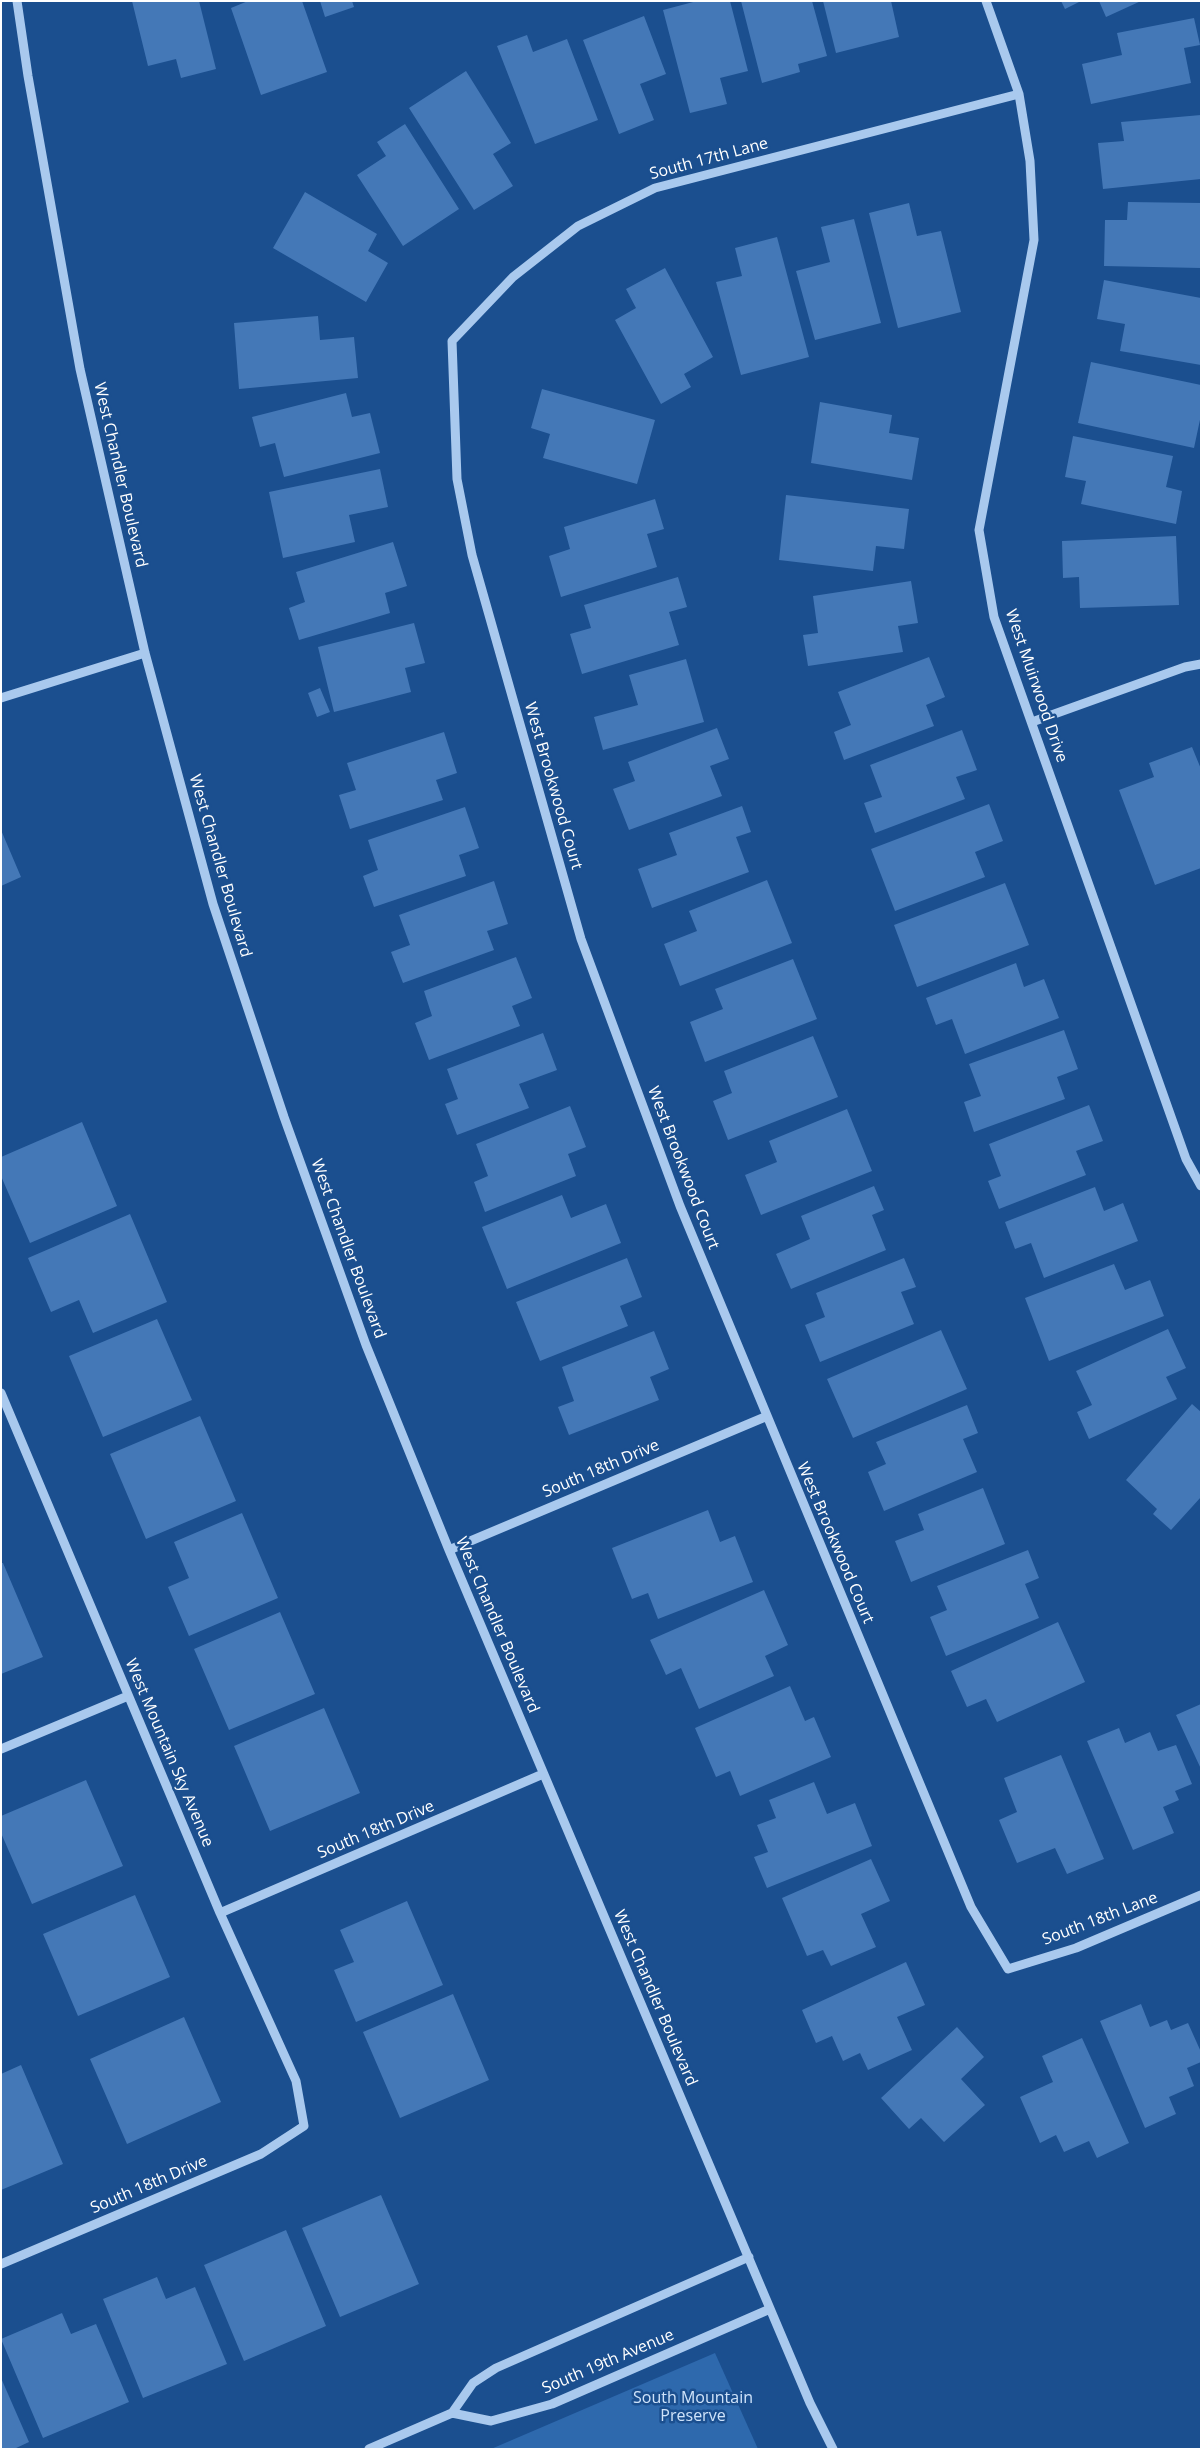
<!DOCTYPE html>
<html>
<head>
<meta charset="utf-8">
<style>
	body { margin:0 }
	#map { position:relative; width:1202px; height:2450px; overflow:hidden; background:#1b4f8f; font-family:"Open Sans",sans-serif }
	canvas { display:block }
	.frame { position:absolute; inset:0; border:2px solid #fff; pointer-events:none }
</style>
</head>
<body>
<div id="map">
<canvas width="1202" height="2450"></canvas>
<div class="frame"></div>
</div>
<script>
const c = document.querySelector('canvas').getContext('2d');
c.lineJoin = 'round';
function fill(path, color) { c.fillStyle = color; c.fill(path, 'evenodd'); }
function trace(path, color, width, dash) { c.strokeStyle = color; c.lineWidth = width; c.lineCap = dash ? 'butt' : 'round'; c.setLineDash(dash || []); c.stroke(path); }
function drawText(font, color, halo, rows, align = 'center') {
  c.font = font + ' "Open Sans",sans-serif'; c.lineWidth = 5; c.setLineDash([]); c.textBaseline = 'middle'; c.strokeStyle = halo; c.fillStyle = color; for (const [text, x, y, turn = 0] of rows) {
    c.save(); c.translate(x, y); c.rotate((+turn || 0) * Math.PI / 180); c.textAlign = isNaN(turn) ? turn : align; if (halo) c.strokeText(text, 0, 0); c.fillText(text, 0, 0); c.restore();
  }
}
fill(new Path2D(`
	M715,2353L758,2449H491Z`), '#2e69ad');
fill(new Path2D(`
	M132,1H199L216,69L181,78L176,59L148,66Z
	M248,1H302L327,72L261,95L231,8Z
	M320,1H352L354,7L325,17Z
	M697,1H730L748,71L720,78L727,104L690,113L663,10Z
	M741,1H812L827,56L798,64L800,72L762,83Z
	M823,1H891L899,37L836,53Z
	M1061,1H1081L1065,9Z
	M1099,1H1141L1106,17Z
	M644,16L666,74L640,84L654,120L619,134L583,40Z
	M1194,18L1200,45L1184,48L1191,83L1091,104L1082,64L1122,55L1117,33Z
	M527,35L533,52L567,39L598,120L535,144L497,46Z
	M466,71L511,143L493,154L513,186L474,210L409,108Z
	M1201,115V179L1103,189L1098,143L1124,141L1121,122Z
	M405,124L459,209L403,246L357,175L386,156L377,142Z
	M305,192L377,234L368,251L388,263L366,302L273,248Z
	M1128,202L1201,203V268L1104,266L1105,220H1127Z
	M909,203L917,236L941,231L961,312L898,328L869,213Z
	M854,219L881,323L815,340L796,271L830,262L821,227Z
	M777,237L809,357L741,375L716,282L742,276L735,248Z
	M665,268L713,357L684,374L691,387L661,404L615,320L636,308L626,289Z
	M1104,280L1201,298V365L1120,351L1125,324L1097,319Z
	M318,316L320,340L354,337L358,378L239,389L234,323Z
	M1091,362L1201,385V415L1194,448L1078,423Z
	M542,389L655,420L637,484L543,458L550,434L531,428Z
	M346,393L352,417L370,413L380,453L284,477L275,443L260,447L252,417Z
	M820,402L892,415L889,433L919,438L912,480L811,463Z
	M1073,436L1173,456L1166,487L1182,491L1176,524L1081,504L1086,481L1065,477Z
	M380,469L388,507L349,515L355,542L283,558L269,492Z
	M786,495L909,509L904,549L876,546L873,571L779,560Z
	M655,499L664,529L647,534L657,567L561,597L549,556L570,549L564,527Z
	M1176,536L1179,605L1080,608L1079,577L1063,578L1062,541Z
	M393,542L407,586L385,593L390,613L299,640L289,608L305,602L296,572Z
	M678,577L687,607L669,612L679,645L582,674L570,634L591,628L584,605Z
	M911,581L918,623L898,626L903,652L808,666L803,635L818,633L813,596Z
	M414,623L425,663L405,668L411,692L334,712L318,647Z
	M929,657L945,697L926,705L934,726L844,760L834,732L851,725L838,692Z
	M686,659L704,722L603,750L594,717L638,705L629,675Z
	M320,688L330,712L317,717L308,693Z
	M717,728L729,759L710,766L722,796L629,830L613,789L635,781L628,762Z
	M962,730L977,770L956,777L965,799L875,833L864,803L882,797L870,765Z
	M444,732L457,773L436,780L443,800L350,829L339,795L356,790L347,763Z
	M1192,747L1201,769V868L1155,885L1119,790L1154,777L1149,763Z
	M989,804L1003,841L975,852L985,877L895,911L871,849Z
	M742,806L751,832L736,837L749,872L652,908L638,869L677,855L669,833Z
	M465,807L479,848L459,855L466,876L374,907L363,876L378,870L368,840Z
	M1,830L21,877L1,886Z
	M767,880L792,943L680,986L664,944L697,931L689,911Z
	M494,881L508,924L487,931L494,950L403,983L391,952L410,945L399,915Z
	M1005,883L1029,945L917,987L894,925Z
	M516,957L532,998L512,1006L520,1026L429,1060L415,1023L432,1016L424,991Z
	M793,959L817,1019L705,1062L690,1022L723,1009L715,989Z
	M1016,963L1024,987L1044,979L1059,1018L965,1054L952,1019L936,1025L926,998Z
	M1064,1030L1078,1069L1057,1077L1065,1099L974,1132L964,1102L981,1096L969,1064Z
	M543,1033L557,1070L519,1084L529,1108L457,1135L445,1104L458,1099L447,1069Z
	M813,1036L838,1097L728,1140L713,1101L732,1093L724,1071Z
	M1089,1105L1103,1141L1076,1151L1086,1175L999,1209L988,1181L1001,1176L989,1144Z
	M570,1106L586,1147L568,1154L576,1176L485,1212L474,1182L488,1176L476,1144Z
	M847,1109L872,1171L761,1215L745,1175L777,1162L769,1141Z
	M82,1122L117,1206L30,1243L1,1176V1157Z
	M874,1186L884,1210L872,1215L886,1250L791,1289L776,1254L810,1239L801,1216Z
	M1095,1187L1104,1211L1123,1203L1138,1241L1044,1278L1031,1243L1015,1249L1005,1222Z
	M562,1195L571,1218L606,1204L621,1243L507,1289L482,1227Z
	M130,1214L167,1302L93,1333L79,1300L51,1312L28,1258Z
	M627,1258L642,1297L620,1306L628,1326L540,1361L516,1302Z
	M904,1258L916,1287L901,1292L914,1324L820,1362L805,1325L825,1317L816,1293Z
	M1114,1264L1125,1290L1150,1280L1164,1316L1049,1361L1025,1298Z
	M157,1319L192,1400L103,1437L69,1356Z
	M1168,1329L1186,1368L1166,1377L1177,1399L1089,1439L1077,1412L1092,1405L1076,1371Z
	M941,1330L967,1389L853,1438L827,1379Z
	M654,1331L669,1369L650,1377L659,1400L569,1435L558,1407L574,1401L562,1367Z
	M1192,1404L1201,1412V1497L1171,1530L1153,1514L1157,1509L1126,1480Z
	M967,1405L978,1433L963,1439L977,1472L884,1511L868,1472L886,1464L876,1442Z
	M200,1416L236,1501L146,1539L110,1454Z
	M983,1488L1005,1544L911,1582L895,1541L924,1530L918,1514Z
	M708,1510L720,1542L735,1536L753,1582L658,1619L648,1593L632,1599L612,1548Z
	M242,1513L278,1598L189,1636L168,1587L189,1578L174,1542Z
	M1028,1550L1039,1578L1025,1584L1039,1618L946,1656L930,1617L947,1610L937,1586Z
	M1,1563H3L43,1657L1,1674Z
	M764,1590L788,1645L765,1656L774,1676L699,1709L681,1668L666,1675L650,1640Z
	M280,1612L315,1694L229,1730L194,1649Z
	M1058,1622L1085,1682L997,1722L986,1699L967,1707L951,1671Z
	M790,1686L805,1721L814,1717L831,1757L740,1796L730,1771L716,1777L695,1728Z
	M1201,1704V1769L1176,1715Z
	M324,1708L360,1793L270,1831L234,1746Z
	M1119,1728L1125,1743L1150,1732L1158,1751L1176,1745L1192,1784L1175,1791L1179,1800L1163,1807L1174,1833L1133,1850L1087,1741Z
	M1061,1755L1104,1859L1067,1874L1055,1848L1017,1863L999,1820L1017,1812L1004,1778Z
	M86,1780L123,1866L32,1904L1,1833V1816Z
	M814,1782L827,1814L855,1803L872,1846L767,1888L754,1857L768,1852L757,1825L776,1818L769,1800Z
	M871,1859L890,1901L861,1914L876,1947L831,1966L823,1950L807,1956L782,1898Z
	M135,1895L170,1977L78,2016L43,1934Z
	M407,1901L443,1985L356,2022L334,1970L354,1962L340,1930Z
	M906,1962L925,2005L897,2017L912,2050L868,2070L860,2053L843,2061L832,2036L816,2043L802,2010Z
	M453,1994L489,2080L400,2118L363,2032Z
	M1141,2004L1150,2027L1167,2020L1171,2030L1188,2023L1201,2052V2062L1187,2068L1194,2086L1169,2097L1176,2114L1145,2128L1100,2021Z
	M184,2017L221,2102L127,2144L90,2059Z
	M957,2027L984,2057L961,2079L985,2105L944,2142L921,2118L909,2129L881,2098Z
	M1082,2038L1129,2143L1097,2158L1089,2141L1064,2152L1056,2135L1040,2143L1020,2097L1053,2082L1042,2056Z
	M21,2065L63,2164L1,2190V2074Z
	M381,2195L419,2284L340,2317L302,2228Z
	M286,2230L326,2326L244,2361L204,2265Z
	M157,2277L166,2299L195,2287L227,2364L143,2398L103,2299Z
	M62,2313L71,2334L96,2324L129,2402L43,2438L1,2339Z
	M1,2378L29,2442L14,2449H1Z`), '#4478b7');
trace(new Path2D(`
	M17,1L28,76L80,369L145,653L213,904L284,1117L366,1345L449,1550L810,2403L833,2449
	M986,1L1019,94L1030,161L1034,240L979,530L994,617L1186,1159L1201,1186
	M1019,94L655,188L578,226L513,277L452,341L457,479L472,555L581,939L680,1206L971,1907L1008,1969L1076,1948L1201,1895
	M1,698L145,653
	M1032,722L1185,667L1201,664
	M1,1393L220,1913L296,2081L304,2126L261,2154L1,2264
	M449,1550L765,1417
	M1,1749L128,1696
	M220,1913L543,1774
	M452,2413L491,2421L552,2404L770,2309
	M369,2449L452,2413L473,2383L496,2368L749,2257`), '#a9c9ee', 9);
drawText('16px', '#fff', '#1b4f8f', [
	["South 17th Lane",709,159,-15],
	["West Chandler Boulevard",120,475,77],
	["West Muirwood Drive",1036,686,71],
	["West Brookwood Court",553,786,74],
	["West Chandler Boulevard",220,866,74],
	["West Brookwood Court",683,1168,69],
	["West Chandler Boulevard",348,1249,70],
	["South 18th Drive",601,1469,-23],
	["West Brookwood Court",835,1543,67],
	["West Chandler Boulevard",497,1625,67],
	["West Mountain Sky Avenue",169,1753,67],
	["South 18th Drive",376,1830,-23],
	["South 18th Lane",1100,1919,-21],
	["West Chandler Boulevard",655,1998,67],
	["South 18th Drive",149,2185,-23],
	["South 19th Avenue",608,2362,-23]
]);
drawText('16px', '#cfe3fa', '#1b4f8f', [
	["South Mountain",693,2398],
	["Preserve",693,2416]
]);
</script>
</body>
</html>
